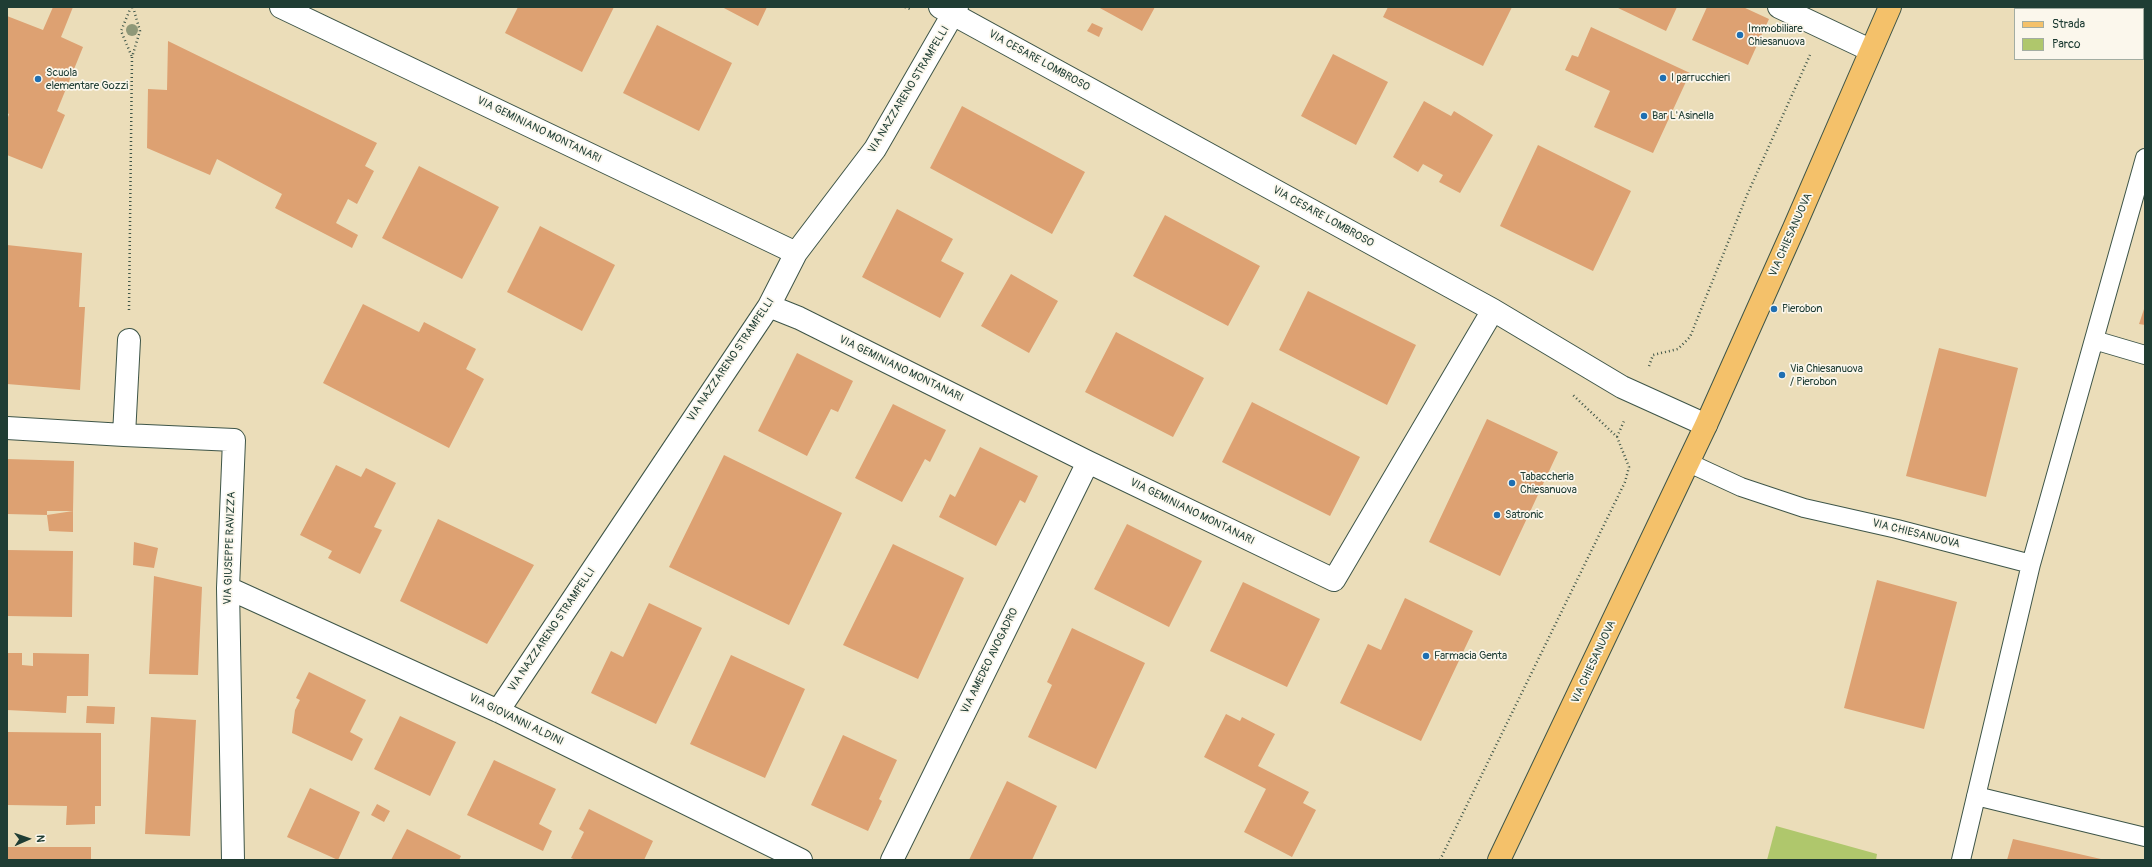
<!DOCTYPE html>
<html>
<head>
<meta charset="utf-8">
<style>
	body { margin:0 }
	#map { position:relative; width:2152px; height:867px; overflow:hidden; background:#ebddb9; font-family:Pangolin,sans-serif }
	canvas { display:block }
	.frame { position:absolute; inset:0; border:8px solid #1f3d34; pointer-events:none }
	.legend { position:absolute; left:2014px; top:8px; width:130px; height:52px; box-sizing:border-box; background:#fbf7ec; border:1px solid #a3ada2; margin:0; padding:5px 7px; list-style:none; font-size:12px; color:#1f3d34 }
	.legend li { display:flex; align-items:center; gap:8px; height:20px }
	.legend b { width:20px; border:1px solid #a3ada2 }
	.north { position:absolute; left:8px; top:819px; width:40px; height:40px; -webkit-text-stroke:3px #fbf7ec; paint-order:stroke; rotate:88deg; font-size:11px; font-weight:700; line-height:16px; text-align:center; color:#1f3d34 }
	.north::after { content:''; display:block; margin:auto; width:14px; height:18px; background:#1f3d34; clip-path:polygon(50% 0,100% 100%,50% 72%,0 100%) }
</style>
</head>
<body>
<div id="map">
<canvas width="2152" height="867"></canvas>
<div class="frame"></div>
<ul class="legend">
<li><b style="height:5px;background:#f4c16a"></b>Strada</li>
<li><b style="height:11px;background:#afc76c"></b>Parco</li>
</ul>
<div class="north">N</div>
</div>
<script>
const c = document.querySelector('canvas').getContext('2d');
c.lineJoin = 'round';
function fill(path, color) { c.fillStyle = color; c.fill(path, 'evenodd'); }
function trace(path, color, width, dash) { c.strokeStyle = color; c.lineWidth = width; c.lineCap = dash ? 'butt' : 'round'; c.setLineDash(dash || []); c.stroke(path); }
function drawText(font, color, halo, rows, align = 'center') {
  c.font = font + ' Pangolin,sans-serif'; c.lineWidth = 3.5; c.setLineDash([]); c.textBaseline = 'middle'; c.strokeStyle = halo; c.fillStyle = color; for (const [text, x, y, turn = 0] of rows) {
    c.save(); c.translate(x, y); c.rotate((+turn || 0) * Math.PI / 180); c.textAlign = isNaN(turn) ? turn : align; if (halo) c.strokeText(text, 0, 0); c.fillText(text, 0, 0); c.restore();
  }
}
fill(new Path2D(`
	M1776,826L1877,854L1876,860H1767Z`), '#afc76c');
fill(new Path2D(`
	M53,7H73L61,37L83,47L57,111L65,115L42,169L7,155V120L9,114L7,113V16L43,30Z
	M518,7H614L582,72L505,33Z
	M722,7H767L758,26Z
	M1098,7H1155L1142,31Z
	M1388,7H1512L1483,66L1383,17Z
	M1616,7H1677L1666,31Z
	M1707,7H1743L1769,19L1748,65L1692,40Z
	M1092,23L1103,28L1099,37L1087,31Z
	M657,25L732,63L699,131L623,93Z
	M1591,27L1690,73L1653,153L1594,127L1610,91L1565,70L1572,55L1578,57Z
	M168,41L377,143L365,166L374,171L357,204L348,199L336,223L358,235L352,248L275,208L282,194L217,159L210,175L147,148L148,89L167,90Z
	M1333,54L1388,82L1356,145L1301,116Z
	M1424,101L1451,116L1454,111L1493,135L1460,193L1439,182L1443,175L1423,164L1418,172L1393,157Z
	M962,106L1085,172L1052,234L930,168Z
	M1538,145L1631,191L1593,271L1500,226Z
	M419,166L499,207L462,279L382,238Z
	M897,209L953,239L941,261L964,273L940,318L862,277Z
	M1165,215L1260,266L1228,326L1133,276Z
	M540,226L615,265L582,331L507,292Z
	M7,245L82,253L79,307H85L80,390L7,384Z
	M1011,274L1058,301L1029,353L981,326Z
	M1308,291L1416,345L1387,405L1279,350Z
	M363,304L419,332L424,322L476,349L466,369L484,379L449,448L323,383Z
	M2145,306V325L2139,324Z
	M1116,332L1204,378L1173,437L1085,392Z
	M1939,348L2018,368L1986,497L1906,476Z
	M797,353L853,381L838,412L831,409L807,456L758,431Z
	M1252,402L1360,457L1330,516L1222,462Z
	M893,404L946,430L930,462L925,459L902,502L855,478Z
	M1487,419L1558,452L1500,576L1429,542Z
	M980,447L1038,476L1025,503L1020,500L996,546L939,517L950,494L955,497Z
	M724,455L842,513L789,625L669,567Z
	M7,459L74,461L73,511H47V515L7,514Z
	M336,465L361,477L366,468L396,483L374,527L382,530L360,574L328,558L332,551L300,535Z
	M73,511V532L49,531L47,515Z
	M438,519L534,565L487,644L400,601Z
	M1127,524L1202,561L1169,627L1094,589Z
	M134,542L158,548L154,568L133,565Z
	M893,544L964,578L918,679L843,645Z
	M7,550L73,551L72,617L7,616Z
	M154,576L202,587L198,675L149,674Z
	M1877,580L1957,602L1924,729L1844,708Z
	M1243,582L1320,619L1287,687L1210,651Z
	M1405,598L1473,631L1421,741L1340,703L1368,644L1381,650Z
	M649,603L702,628L656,724L591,693L611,651L623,657Z
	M1072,628L1145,663L1096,769L1028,737L1052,685L1047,682Z
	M7,653H22V665L33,666V653L89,654L88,696H67L66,713L7,710Z
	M731,655L805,689L765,778L690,744Z
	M309,672L366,700L350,732L363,739L352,761L292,733L295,710L300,700L296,698Z
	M87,706L115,707L114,724L86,723Z
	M1226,714L1240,721L1242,717L1275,734L1258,766L1309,792L1303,803L1316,810L1292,857L1244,832L1266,789L1204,757Z
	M400,716L456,742L430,796L374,769Z
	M151,717L196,720L190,836L145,834Z
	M7,732L101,733V806H95V824L66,825L67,806L7,805Z
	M843,735L897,760L879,799L882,801L868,831L811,805Z
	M494,760L556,789L539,824L552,831L543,851L467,815Z
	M1007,781L1057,806L1032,860H969Z
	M310,788L360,812L338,860L287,837Z
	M377,804L390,811L384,822L371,815Z
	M589,809L653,841L644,860H576L571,858L584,832L579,829Z
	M407,829L461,856L459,860H391Z
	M2013,839L2101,859V860H2007Z
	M7,847H91V860H7Z`), '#dda172');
const service = new Path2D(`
	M2094,340L2145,355
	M1689,463L1741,487L1804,508L1897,529L2031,564
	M1976,796L2145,837
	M1961,860L2031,564L2145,158`);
const minor = new Path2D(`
	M281,7L796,253
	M940,7L1493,310L1622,387L1706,425
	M1779,7L1870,50
	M769,306L799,318L1088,462L1334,580L1493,310
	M129,340L124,435L234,440L228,588L233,860
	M7,428L124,435
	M228,588L498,711L801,860
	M498,711L769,306L796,253L875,149L957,7
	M892,860L1088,462`);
const primary = new Path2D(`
	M1499,860L1706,425L1794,228L1890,7`);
trace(service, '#3e5548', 20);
trace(minor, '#3e5548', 24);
trace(primary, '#3e5548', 24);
trace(new Path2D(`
	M131,7L121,31L132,57
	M905,7L910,9
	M129,310L132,57L140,31L133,7
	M1649,366L1653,355L1678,349L1690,337L1747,195L1810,55
	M1617,437L1624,421
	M1440,860L1625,482L1629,467L1617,437L1573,395`), '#3e5548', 2.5, [1, 3]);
trace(service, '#fff', 18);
trace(minor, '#fff', 22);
trace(primary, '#f4c16a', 22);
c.fillStyle = '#8f9878';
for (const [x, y] of [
	[132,30]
]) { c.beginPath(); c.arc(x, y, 6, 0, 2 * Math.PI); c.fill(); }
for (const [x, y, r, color] of [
	[1740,35,4,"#1f6fb2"],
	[1663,78,4,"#1f6fb2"],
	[38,79,4,"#1f6fb2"],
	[1644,116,4,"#1f6fb2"],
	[1774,309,4,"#1f6fb2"],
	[1782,375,4,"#1f6fb2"],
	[1512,483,4,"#1f6fb2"],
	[1497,515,4,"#1f6fb2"],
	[1426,656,4,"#1f6fb2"]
]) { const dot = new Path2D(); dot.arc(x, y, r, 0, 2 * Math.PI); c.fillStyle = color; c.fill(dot); trace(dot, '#fbf7ec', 1.5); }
drawText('11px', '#1f3d34', '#fbf7ec', [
	["Immobiliare",1748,29],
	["Chiesanuova",1748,42],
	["Scuola",46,73],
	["elementare Gozzi",46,86],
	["I parrucchieri",1671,78],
	["Bar L'Asinella",1652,116],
	["Pierobon",1782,309],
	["Via Chiesanuova",1790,369],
	["/ Pierobon",1790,382],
	["Tabaccheria",1520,477],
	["Chiesanuova",1520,490],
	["Satronic",1505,515],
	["Farmacia Genta",1434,656]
], 'left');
drawText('11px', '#1f3d34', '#fbf7ec', [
	["VIA CESARE LOMBROSO",1039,61,29],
	["VIA NAZZARENO STRAMPELLI",909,90,-59],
	["VIA GEMINIANO MONTANARI",539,130,26],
	["VIA CESARE LOMBROSO",1323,217,29],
	["VIA CHIESANUOVA",1791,235,-66],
	["VIA NAZZARENO STRAMPELLI",731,360,-56],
	["VIA GEMINIANO MONTANARI",901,369,26],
	["VIA GEMINIANO MONTANARI",1192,512,26],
	["VIA CHIESANUOVA",1916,534,14],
	["VIA GIUSEPPE RAVIZZA",230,548,-88],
	["VIA NAZZARENO STRAMPELLI",552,630,-56],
	["VIA AMEDEO AVOGADRO",990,661,-64],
	["VIA CHIESANUOVA",1594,662,-65],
	["VIA GIOVANNI ALDINI",516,720,26]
]);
</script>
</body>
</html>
